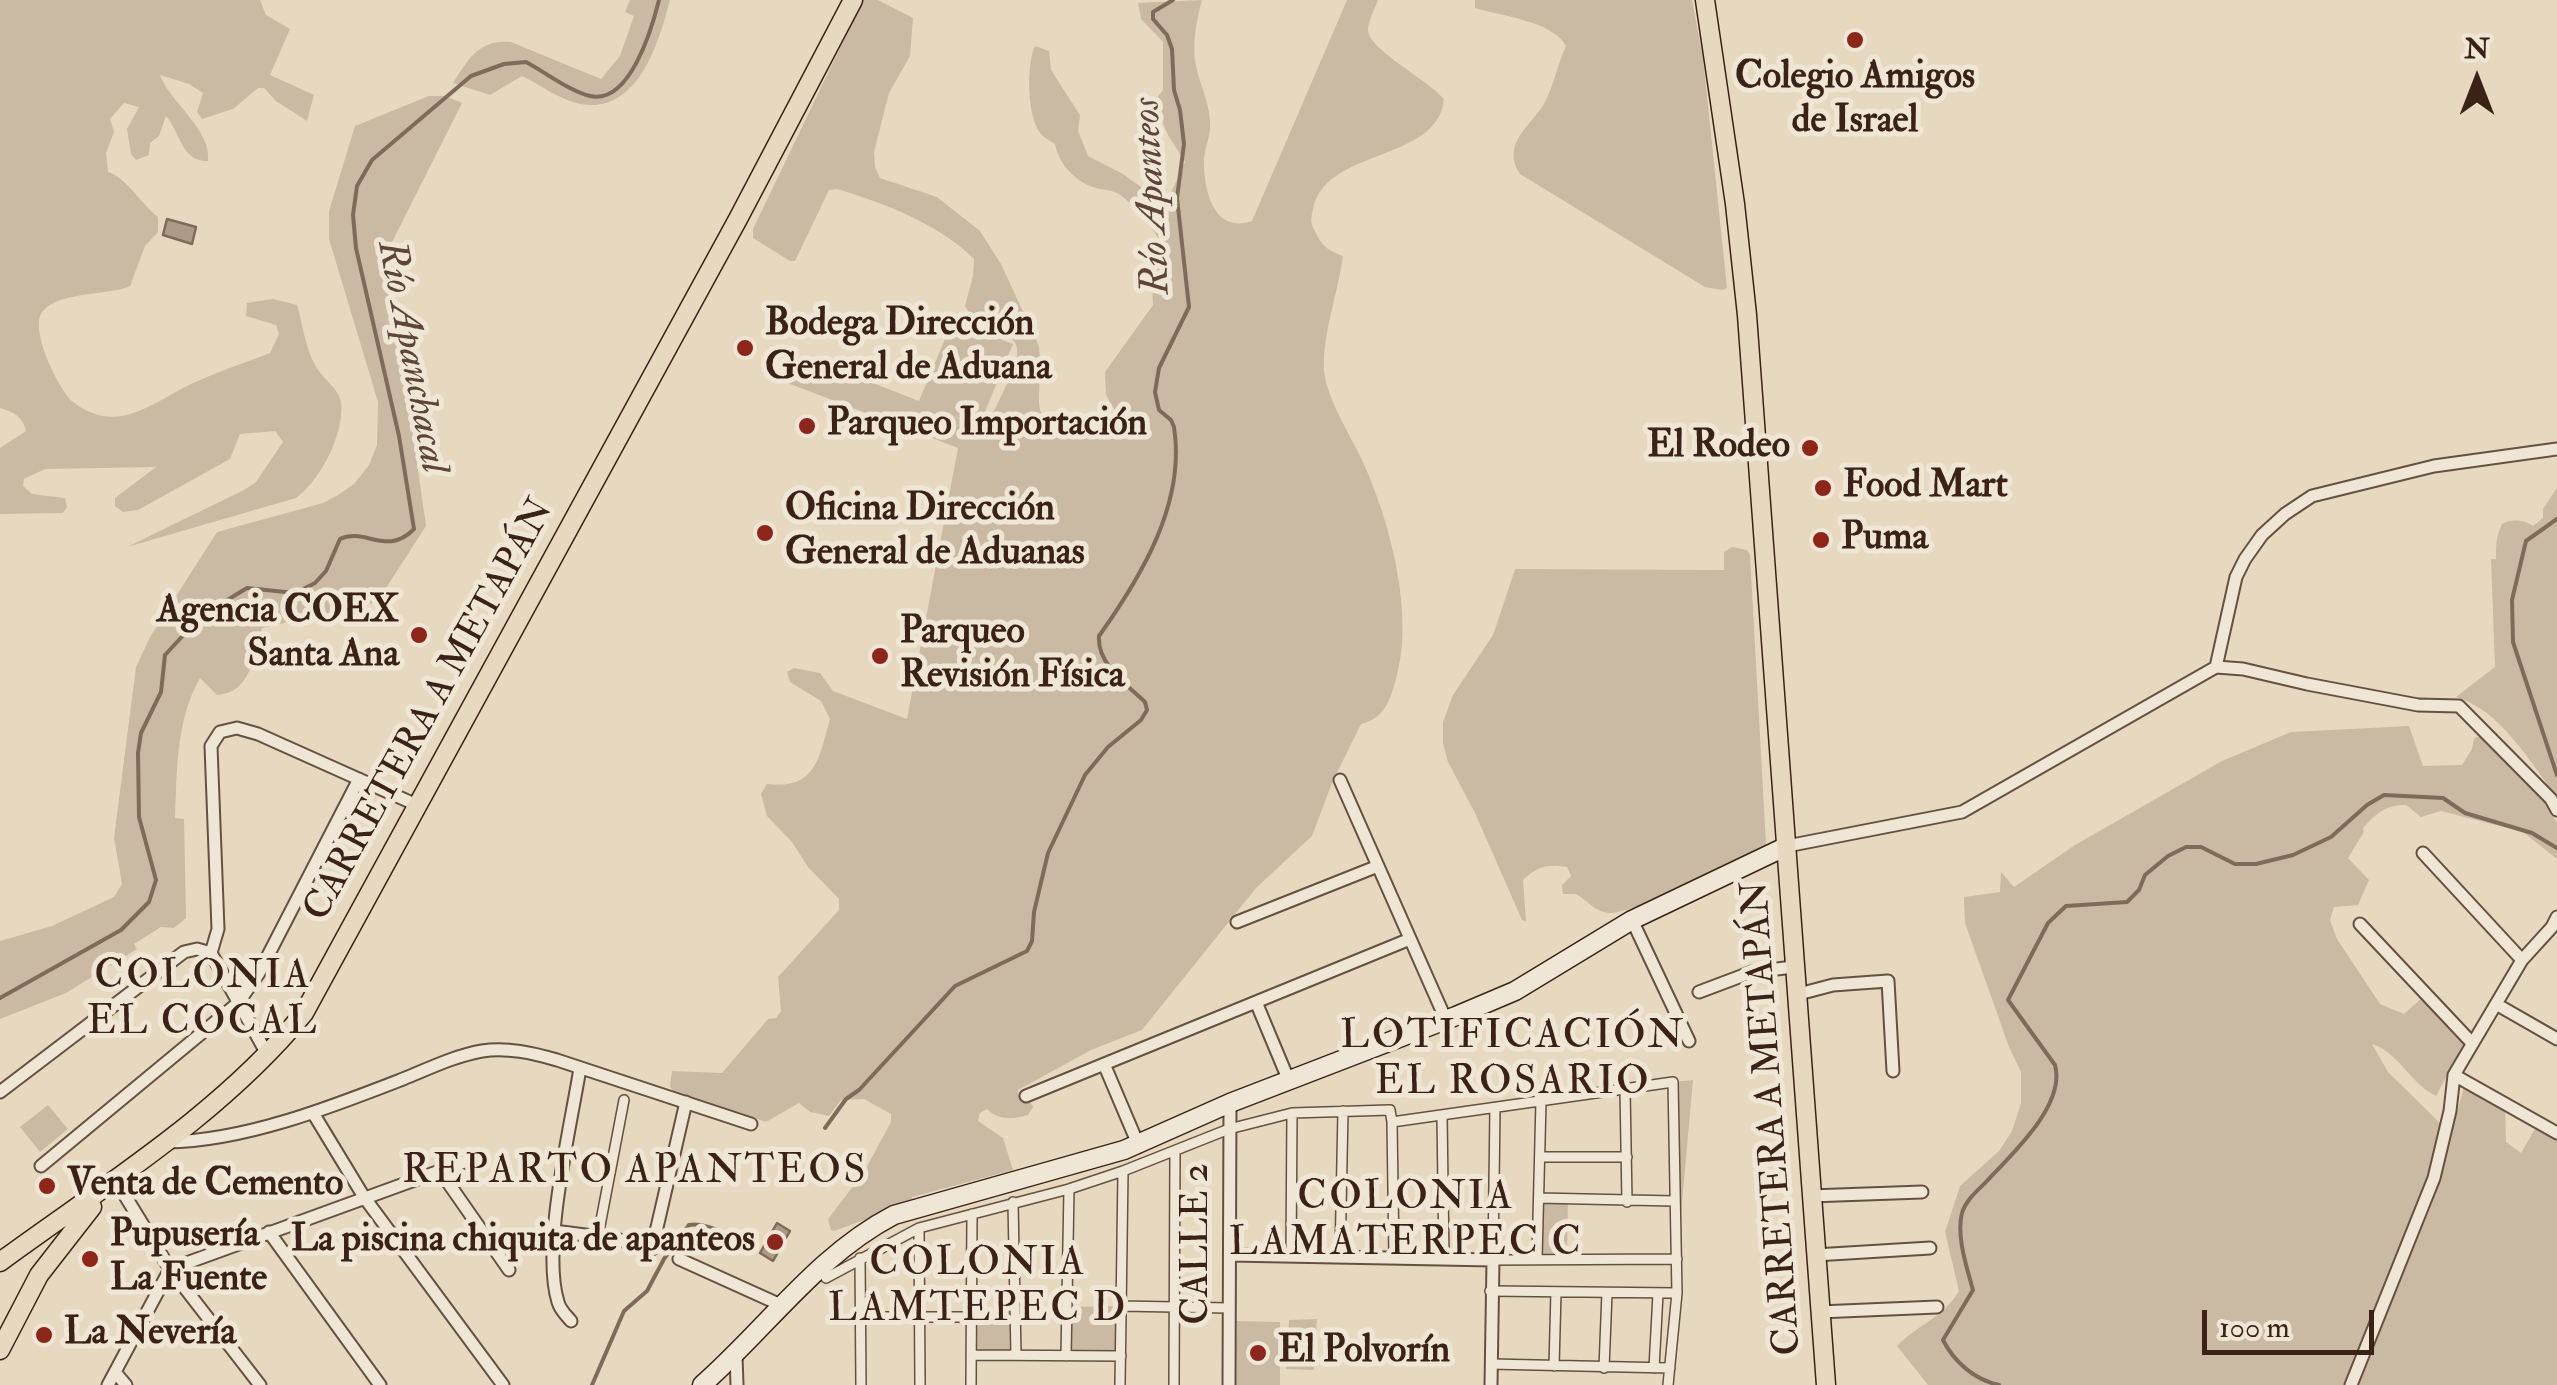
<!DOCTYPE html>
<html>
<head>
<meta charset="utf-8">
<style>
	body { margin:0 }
	#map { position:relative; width:2557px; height:1385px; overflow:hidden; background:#e7d9c0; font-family:"IM FELL Double Pica",serif }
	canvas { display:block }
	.north { position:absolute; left:2427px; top:30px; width:100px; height:100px; -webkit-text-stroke:8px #efe6d6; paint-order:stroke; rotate:0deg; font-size:28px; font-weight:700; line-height:40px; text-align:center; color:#3b2217 }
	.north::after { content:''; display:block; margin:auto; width:35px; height:45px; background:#3b2217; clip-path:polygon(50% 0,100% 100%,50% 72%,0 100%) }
	.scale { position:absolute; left:2202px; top:1310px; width:172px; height:45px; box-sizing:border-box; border:5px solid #3b2217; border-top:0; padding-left:12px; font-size:30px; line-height:35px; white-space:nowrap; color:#3b2217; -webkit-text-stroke:8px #efe6d6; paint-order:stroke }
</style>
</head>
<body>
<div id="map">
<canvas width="2557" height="1385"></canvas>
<div class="north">N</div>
<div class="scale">100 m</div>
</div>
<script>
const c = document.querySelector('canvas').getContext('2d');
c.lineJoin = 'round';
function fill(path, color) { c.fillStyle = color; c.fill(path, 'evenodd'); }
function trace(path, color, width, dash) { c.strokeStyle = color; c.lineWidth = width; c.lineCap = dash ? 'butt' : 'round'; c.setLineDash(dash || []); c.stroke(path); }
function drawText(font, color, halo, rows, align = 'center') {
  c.font = font + ' "IM FELL Double Pica",serif'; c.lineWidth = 10; c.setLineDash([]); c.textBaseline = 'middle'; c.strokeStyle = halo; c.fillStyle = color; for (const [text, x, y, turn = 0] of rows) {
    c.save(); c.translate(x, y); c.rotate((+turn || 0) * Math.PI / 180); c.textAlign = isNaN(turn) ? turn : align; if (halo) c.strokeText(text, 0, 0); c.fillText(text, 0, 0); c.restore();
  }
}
fill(new Path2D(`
	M0,0H260L266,15L290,29L270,75L314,95L307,121L276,101L264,88H258L233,109L202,119L197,112L203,93L189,84L160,75C169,101 212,130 208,161C181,162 180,131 166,116L159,136L150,143L149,155L136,160L131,154L127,129L139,107L124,103L110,119L114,132L106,153L108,172C127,178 141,204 158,217V232L145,246L130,286C108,296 60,291 43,311C28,327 58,388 72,401C86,413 104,419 122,416C147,411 168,395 191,384C217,372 244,363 270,353L279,334L276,325L246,316L247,303L273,299L297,305C303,325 306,354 319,371C326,381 339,390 341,402C345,433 320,481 296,498L127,547L244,490L256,482L283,442L275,431L240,434L230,459L138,510L123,512L115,506V498L156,467L45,469L24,479L23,486L32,494L65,498L67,507L63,513L0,514V448L26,431C23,417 14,412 0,408Z
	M630,0H670C659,42 638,115 580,104C561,100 540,85 522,76L490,95L453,83C469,58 479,39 511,42L601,79L620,56L634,16L625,12Z
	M863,0H878L913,18L910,56L889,93L874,152L875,167L880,178L937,197L980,231L1001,264L1039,346C1041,366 1039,383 1039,402C1040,427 1063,444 1088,438C1098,436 1108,428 1117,424V414L1106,395L1105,372L1153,305L1151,263L1160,241C1154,229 1129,200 1119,194C1112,190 1103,190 1096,188C1075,182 1059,164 1055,144C1051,141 1045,139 1041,134C1027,118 1026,64 1035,46L1049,51L1051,70L1080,115L1078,131L1088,156L1123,174L1155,197L1170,195L1185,162L1168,135L1154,102L1163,90V42L1141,19L1138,3L1202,0C1196,22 1191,48 1197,70C1201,87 1210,105 1210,123C1211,136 1204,149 1204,161C1204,192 1214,234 1252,221L1347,0H1378C1375,9 1368,21 1368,30C1369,50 1427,79 1444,99C1438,163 1326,147 1313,209C1311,218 1310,223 1315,231C1322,246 1327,250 1343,256C1339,290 1319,344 1325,377C1329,402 1352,438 1363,462C1390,522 1415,614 1396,679C1390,700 1385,718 1361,724L1332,783L1312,836L1256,888L1142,1030L1091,1050L1018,1090L1019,1096L1029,1100L1033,1107L1028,1115C1014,1120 998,1120 987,1109L980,1113L978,1121L1003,1138L1013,1170L912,1197L911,1203L834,1231L831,1230L828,1219L864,1172L891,1122V1114L864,1099L841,1100L829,1116L810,1112L799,1103L766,1122L673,1092L670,1086L672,1071L722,1073L768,1019L776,1018L781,1011L778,977L839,910V899L808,867L792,842L767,816L761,794L767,784C816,790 819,758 830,719L821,701L790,682L787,672L794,668L820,673L833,691L907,719L958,448L777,379V375L797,357L811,359L919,401L953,320L1013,344L979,426L949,414L979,428C992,419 998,402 1005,388C1043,319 984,342 965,306L973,276L974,259C939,224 884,203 837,189L829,190L795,261H790L753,238V229Z
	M1475,0H1692L1703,58L1727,288L1722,290L1705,287L1520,174C1499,142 1536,123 1547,98C1555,81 1558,63 1566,46C1553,21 1501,16 1475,8Z
	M429,96H445L462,103L387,252L426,526L377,602L262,628C253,655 252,693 217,695L200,678C176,720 177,770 175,818L184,819L186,918L174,928L161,927L134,944L137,949L66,993L0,1019V941L52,926L114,897L122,884L114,838L136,667L150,637L217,532L323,503L338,495L354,484L369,465L377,445L378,402L329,239V211L355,126Z
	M2557,488V797C2530,763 2501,710 2456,697L2495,667L2491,559H2496C2496,545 2496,536 2502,524C2511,518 2526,520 2533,526L2543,518V509Z
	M1732,547L1747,550L1750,555L1766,844L1762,850C1736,862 1630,915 1609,913C1594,911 1588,901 1576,894H1563L1562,885L1571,876L1567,867C1547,864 1538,866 1523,880L1526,921L1522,920L1475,813L1448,762L1443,743V722L1453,695L1493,635L1515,569L1724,570V552Z
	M2409,726L2423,766L2462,765L2472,749L2474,738L2480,736L2545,802L2557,823V859L2523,832L2441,811L2421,817L2406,805C2385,805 2377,813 2363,828L2364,832L2348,858L2369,880L2358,905L2334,907L2330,920L2337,939L2380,1004L2404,1014L2423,997L2465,1042L2436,1096C2411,1084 2398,1052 2372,1044L2388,1072L2439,1122L2441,1132L2425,1193L2347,1385H1928L1897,1346C1918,1324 1943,1318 1959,1291L1945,1232L1960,1186L1999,1151L2012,1131L2021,1103V1072L2009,1047L1965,923L1964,897L2000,892L2001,872L2014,887L2075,845L2222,761L2291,732Z
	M1693,1080L1677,1259L1673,1082Z
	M2464,1087L2505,1108L2506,1142L2521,1153L2536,1127L2557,1140V1385H2358L2432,1203Z
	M48,1105L68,1129L40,1152L20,1127Z
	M1539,1198L1568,1199L1567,1259H1537Z
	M1121,1306V1356H1066L1067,1307Z
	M1015,1310L1016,1355H972V1311Z
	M1317,1319L1314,1370L1286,1369L1289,1320Z
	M1236,1321L1280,1322V1385H1236Z`), '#cabaa3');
const water = new Path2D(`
	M167,219L196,227L192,244L163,235Z
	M777,1223L790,1231L773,1261L760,1253Z`);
fill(water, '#ad9b87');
trace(water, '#7f6b5a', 2.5);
trace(new Path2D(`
	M2557,519L2526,541L2512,600L2513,642L2557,775
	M0,998L121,930L149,902L156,880L139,817L138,753L141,733L161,692L165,655L201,616L247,588L295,593L315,583L326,571L340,539C365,527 387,557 414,529L399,436L356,248L353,215L357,186L372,160L471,76L504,64L526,62C545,72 569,91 590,96C630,105 652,28 659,0
	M825,1128L846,1099L859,1090L955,986L1027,951L1032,941L1034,912L1048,853L1085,775L1108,747L1141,720L1147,710L1145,702C1126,684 1097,664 1099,636C1141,577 1186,503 1174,427L1171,420L1159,410L1155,392L1159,368L1189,307L1177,198L1184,144L1180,110L1174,90L1172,49L1167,35L1153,19V12L1173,0
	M592,1385L624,1311L647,1291L664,1259L689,1225C706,1221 734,1239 752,1245
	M1999,1385C1975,1380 1954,1362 1943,1340L1973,1290C1967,1268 1956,1236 1962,1213C1966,1200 1977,1191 1986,1182C2012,1154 2066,1105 2055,1065L2008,1000L2048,923L2066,906L2127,902L2139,890L2145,875L2168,856L2186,847H2201L2235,864H2256L2293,855L2331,837L2367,805L2384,795L2443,798L2465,813L2532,833L2557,848`), '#7f6b5a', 4);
const pedestrian = new Path2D(`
	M1625,1089L1627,1202
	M1495,1108L1493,1260L1677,1259
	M1442,1115L1444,1259
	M1392,1122L1394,1258
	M1541,1157H1627
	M1539,1198L1674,1201
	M1013,1202L1016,1355
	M919,1228L920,1385
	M598,1236L624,1100
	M1291,1256L1292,1113
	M1340,1257L1343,1111
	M860,1258L861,1385
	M1537,1259L1541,1101
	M826,1278L919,1228L1069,1189L1123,1171L1229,1129L1292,1113L1390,1110L1392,1122L1673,1082L1677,1293L1668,1385
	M1490,1291L1677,1293
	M1121,1306L1228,1308
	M860,1317H972
	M972,1355L1121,1356
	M1066,1356L1069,1189
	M1491,1364L1670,1368
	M1554,1366L1556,1292
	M1604,1368L1607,1293
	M1654,1368L1658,1294
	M971,1385L972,1214
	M1120,1385L1123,1171
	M1174,1385L1175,1152`);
const minor = new Path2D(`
	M2216,667L2236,577L2245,559L2262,535L2285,514L2312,496L2434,466L2557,449
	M1340,780L1446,1020
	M1787,846L1962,812L2216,667L2243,669L2307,684L2418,705L2459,706L2551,799L2557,810
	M2423,853L2522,960
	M1632,920L1689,1041
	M1237,922L1378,866
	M2360,924L2472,1043
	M211,953L218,929L211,746L220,732L237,728L258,734L419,806
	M211,953L267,1054
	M1699,992L1752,972L1793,967
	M1795,995L1833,985L1888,981L1893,1071
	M1256,1002L1289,1081
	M2496,1004L2557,1039
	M1104,1064L1138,1144
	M2454,1075L2557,1133
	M0,1092L184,952L197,949L211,953
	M1026,1096L1410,939
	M313,1113L364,1197L503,1385
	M167,1142C245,1141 331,1107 403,1079C428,1069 454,1056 482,1051C507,1047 533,1053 557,1060L751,1124
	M41,1166L238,1003L259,973L359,779
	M440,1171L509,1270
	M116,1181L170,1269L260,1385
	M1810,1196L1922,1192
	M554,1231L616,1239L652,1249L686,1102
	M269,1232L380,1385
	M1230,1255L1493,1260L1491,1385
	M1815,1255L1930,1248
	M679,1259L783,1306
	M1819,1312L1937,1307
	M571,1321C566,1315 560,1310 558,1302C541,1248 571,1126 580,1068
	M736,1355L737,1385
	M115,1372L126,1385
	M108,1385L170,1269L478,1157
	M1229,1385L1230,1103
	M2351,1385L2434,1178L2450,1111L2454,1075L2522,960L2552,927L2557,917`);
const secondary = new Path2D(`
	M702,1385C766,1329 817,1255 894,1215L1124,1150L1230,1103L1456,1016L1515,991L1632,920L1787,846`);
const primary = new Path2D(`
	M1705,0L1735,204L1747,315L1826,1385
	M0,1262C105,1185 220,1115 304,1013L738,219L853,0
	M0,1350L39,1275L92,1207`);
trace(pedestrian, '#665041', 12);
trace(minor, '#665041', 15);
trace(secondary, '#3b2217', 21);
trace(primary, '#3b2217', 21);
trace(pedestrian, '#efe6d6', 9);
trace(minor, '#efe6d6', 11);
trace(secondary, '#efe6d6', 18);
trace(primary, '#e7d9c0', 18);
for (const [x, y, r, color] of [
	[1855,40,10,"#8f2418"],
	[745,348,10,"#8f2418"],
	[807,426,10,"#8f2418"],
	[1810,448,10,"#8f2418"],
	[1823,488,10,"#8f2418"],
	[765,533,10,"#8f2418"],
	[1821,540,10,"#8f2418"],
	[419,635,10,"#8f2418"],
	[880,656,10,"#8f2418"],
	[47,1186,10,"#8f2418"],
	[775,1242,10,"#8f2418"],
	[90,1259,10,"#8f2418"],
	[44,1335,10,"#8f2418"],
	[1258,1353,10,"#8f2418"]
]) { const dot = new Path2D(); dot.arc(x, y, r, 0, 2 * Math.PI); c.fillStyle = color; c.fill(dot); trace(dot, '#efe6d6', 4); }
drawText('bold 38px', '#3b2217', '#efe6d6', [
	["Colegio Amigos",1855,79,"center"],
	["de Israel",1855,123,"center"],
	["Bodega Dirección",765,326],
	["General de Aduana",765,370],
	["Parqueo Importación",827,426],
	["El Rodeo",1790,448,"right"],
	["Food Mart",1843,488],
	["Oficina Dirección",785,511],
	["General de Aduanas",785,555],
	["Puma",1841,540],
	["Agencia COEX",399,613,"right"],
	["Santa Ana",399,657,"right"],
	["Parqueo",900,634],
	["Revisión Física",900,678],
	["Venta de Cemento",67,1186],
	["Pupusería",110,1237],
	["La Fuente",110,1281],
	["La piscina chiquita de apanteos",755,1242,"right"],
	["La Nevería",64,1335],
	["El Polvorín",1278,1353]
], 'left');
drawText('38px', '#3b2217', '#efe6d6', [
	["CARRETERA A METAPÁN",431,711,-61],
	["CARRETERA A METAPÁN",1774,1118,-94],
	["CALLE 2",1199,1244,-90]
]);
drawText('italic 40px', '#5d4639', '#efe6d6', [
	["Río Apanteos",1154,196,-93],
	["Río Apanchacal",410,357,79]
]);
c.letterSpacing = '2.5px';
drawText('40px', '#3b2217', '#efe6d6', [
	["COLONIA",203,978],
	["EL COCAL",203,1024],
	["LOTIFICACIÓN",1513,1038],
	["EL ROSARIO",1513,1084],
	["REPARTO APANTEOS",635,1173],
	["COLONIA",1406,1199],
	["LAMATERPEC C",1406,1245],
	["COLONIA",978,1265],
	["LAMTEPEC D",978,1311]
]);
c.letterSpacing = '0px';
</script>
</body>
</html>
